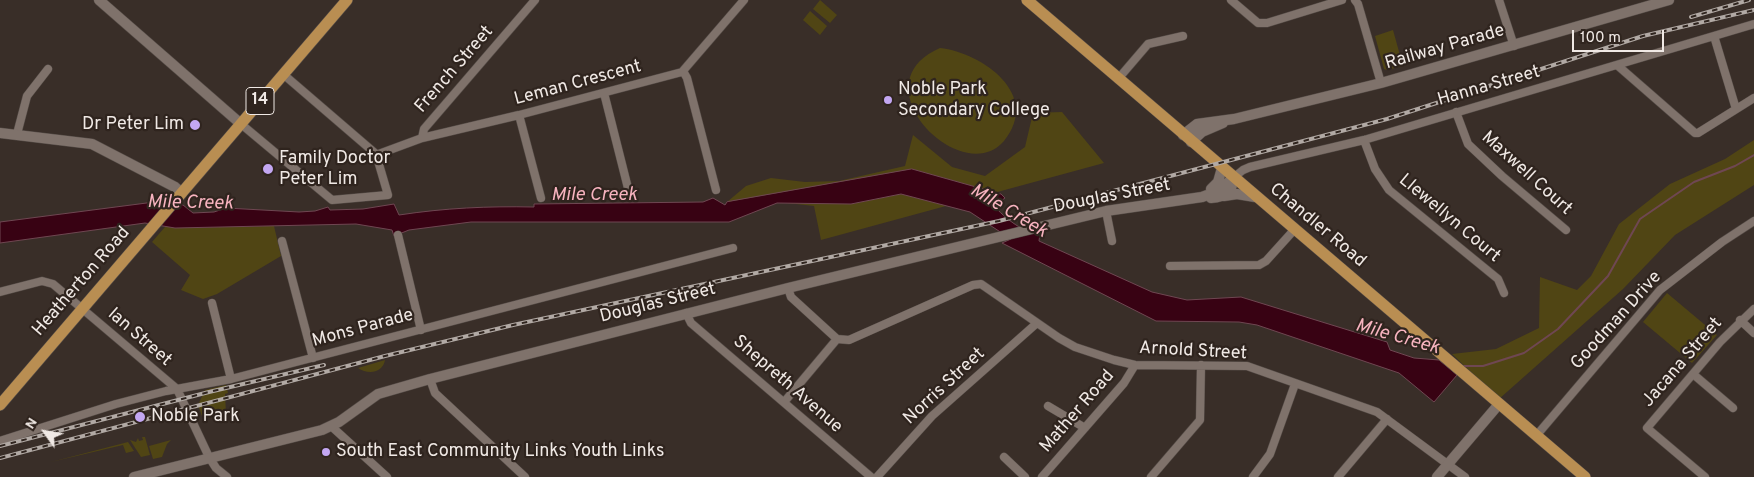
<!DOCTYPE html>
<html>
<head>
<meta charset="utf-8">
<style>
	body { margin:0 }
	#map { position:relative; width:1754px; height:477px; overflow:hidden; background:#392e28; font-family:Overpass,sans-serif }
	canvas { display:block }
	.north { position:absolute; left:20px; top:407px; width:50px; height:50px; -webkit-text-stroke:4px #2f241e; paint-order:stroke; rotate:302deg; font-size:14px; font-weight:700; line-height:20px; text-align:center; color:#f0e9e5 }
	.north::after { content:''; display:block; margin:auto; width:18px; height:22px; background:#f0e9e5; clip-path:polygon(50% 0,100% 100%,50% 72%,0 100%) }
	.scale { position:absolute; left:1572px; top:30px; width:92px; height:22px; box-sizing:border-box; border:2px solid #f0e9e5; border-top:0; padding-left:6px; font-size:15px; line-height:18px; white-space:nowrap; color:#f0e9e5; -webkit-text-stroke:4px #2f241e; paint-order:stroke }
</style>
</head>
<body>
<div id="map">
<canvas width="1754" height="477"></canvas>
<div class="north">N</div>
<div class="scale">100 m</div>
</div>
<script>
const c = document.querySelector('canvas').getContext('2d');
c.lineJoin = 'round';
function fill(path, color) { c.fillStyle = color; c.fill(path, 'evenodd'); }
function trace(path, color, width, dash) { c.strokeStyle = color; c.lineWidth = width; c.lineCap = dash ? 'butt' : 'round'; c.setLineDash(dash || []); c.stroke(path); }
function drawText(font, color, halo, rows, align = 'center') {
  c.font = font + ' Overpass,sans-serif'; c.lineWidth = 4.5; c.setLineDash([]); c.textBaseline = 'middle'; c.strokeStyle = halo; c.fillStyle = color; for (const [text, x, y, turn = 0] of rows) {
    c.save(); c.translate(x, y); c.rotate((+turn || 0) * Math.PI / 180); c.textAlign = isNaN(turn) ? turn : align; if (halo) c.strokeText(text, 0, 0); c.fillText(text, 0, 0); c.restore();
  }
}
fill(new Path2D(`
	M820,0L837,15L830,23L813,9Z
	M810,11L827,26L820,35L803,20Z
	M1393,30L1403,66L1387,70L1384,69L1375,36Z
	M940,48C983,53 1042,95 1004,141C962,190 856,84 940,48Z
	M1062,112L1104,163L821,240L814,206L778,202L727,204V202L746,186L771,178L805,182L839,181L905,166L913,135L952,167L985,176L1025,147L1033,113Z
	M1754,140V185L1675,235L1623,289L1499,399L1452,354L1496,349L1539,328L1540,277L1577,290L1591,276L1619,224L1670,184L1725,159Z
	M274,226L281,256L217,294L203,299L181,290L190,275L152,242L165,227Z
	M1667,293L1717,335L1692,363L1643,322Z
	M385,360C383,373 368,375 358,368Z
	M226,385L228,393L225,394L226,413L203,419L198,405L205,390Z
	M142,437H145L150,455L141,457L130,440L136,442L138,438L139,441L143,440Z
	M171,440L167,444L162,457L153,459L149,446Z
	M128,442L134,451L126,453L123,445L51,462Z`), '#504514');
const water = new Path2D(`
	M912,169L1001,194L1005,198L994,206C1004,217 1025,235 1040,233L1039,241L1152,292L1187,300L1241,297L1387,342L1390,350L1414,358L1439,360L1457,375L1434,402L1399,373L1257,325L1239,322L1156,321L1002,243L1011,239L970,212L901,194L851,204L777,203L729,222H471L409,230L394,236L392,230L356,224L175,228L145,223L0,243V222L162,201L183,205L193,213L214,212L226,208L299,212L315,211L328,207L330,210L363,209L394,204L399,215C445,208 488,206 534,207V204L703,202L713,198L725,205L727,202Z`);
fill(water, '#380213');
trace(water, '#6f4752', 1);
trace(new Path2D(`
	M1462,366H1483L1524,353L1558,329L1608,276L1640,219L1694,182L1735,166L1754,155`), '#6f4752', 2);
const street = new Path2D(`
	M1231,0L1258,23H1267L1342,0
	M1355,0L1358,4L1381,83
	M1499,0L1514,46
	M1714,36L1736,109
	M1617,65L1695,133H1698L1754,98
	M683,71L687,78L716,190
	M1118,79L1148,44L1183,36
	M604,93L630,196
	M1456,112L1468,144L1502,176L1566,230
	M519,115L541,198
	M241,124L332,200L388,195L376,154L283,74
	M17,134L27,96L48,69
	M422,138L424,129L535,0
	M1364,140L1375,169L1389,190L1498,279L1504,293
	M376,155L422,138L519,115L682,72L744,0
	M1233,178L1243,170L1250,167L1364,140L1754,24
	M1106,211L1112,241
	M398,235L421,330
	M282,241L313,358
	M1170,266L1259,265L1266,261L1294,230
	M788,288L791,297L837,339L849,340L973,285L981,284L1059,338L1075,347L1114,360L1135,365L1247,366L1377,412L1465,477
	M0,292L42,281L53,284L177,389L209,457L216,468L227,477
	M212,303L231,379
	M686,313L691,323L871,477
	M1740,320L1754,333
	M1693,374L1733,408
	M430,379L435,393L525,477
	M785,401L837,339
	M1048,406L1085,428
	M331,426L387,477
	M1536,436L1660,290L1722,242L1754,221
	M0,441L116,404L166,391L231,379L733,248
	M1004,457L1025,477
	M877,477L932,416L1037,323
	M1042,477L1124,383L1135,365
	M1151,477L1200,420L1201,365
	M1253,477L1270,454L1295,384
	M1338,477L1387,419
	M1705,477L1647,428L1720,342L1754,309`);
const secondary = new Path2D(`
	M99,0L241,124
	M0,133L92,144L175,187L182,193
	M1183,135L1197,124L1234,119L1381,83L1669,0
	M1191,142L1202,132L1223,123
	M1211,189L1218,182L1222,168
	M1224,196L1237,194L1255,197
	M1211,198C1224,197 1233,192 1233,178
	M134,477L322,430L339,422L378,394L430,379L788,288L1106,211L1202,197L1218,191L1233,178
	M1437,477L1499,404`);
const primary = new Path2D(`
	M1027,0L1585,477
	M0,405L347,0`);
trace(street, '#564d48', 9);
trace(secondary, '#564d48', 11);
trace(primary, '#564d48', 12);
trace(street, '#7f726b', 8);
trace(secondary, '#7f726b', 10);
trace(primary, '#b98e52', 11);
const rail = new Path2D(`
	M1691,17L1749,0
	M0,446L209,392L324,365
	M0,458L385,356L513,325L999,221L1387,119L1643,36L1754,10`);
trace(rail, '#b1a9a4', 4);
trace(rail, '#2f241e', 2, [5.5]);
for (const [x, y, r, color] of [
	[888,100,5,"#c3a7f2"],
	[195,125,6,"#c3a7f2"],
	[268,169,6,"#c3a7f2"],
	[140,417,6,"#c3a7f2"],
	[326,452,5,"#c3a7f2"]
]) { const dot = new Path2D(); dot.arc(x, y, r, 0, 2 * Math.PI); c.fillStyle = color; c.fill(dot); trace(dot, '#2f241e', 2); }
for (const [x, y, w] of [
	[260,101,28]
]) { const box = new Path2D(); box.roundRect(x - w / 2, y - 13.5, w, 27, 4); c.fillStyle = '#2f241e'; c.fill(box); trace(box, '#f0e9e5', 1); }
drawText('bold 16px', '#f0e9e5', null, [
	["14",260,101]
]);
drawText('18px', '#f0e9e5', '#2f241e', [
	["Railway Parade",1445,48,-16],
	["French Street",455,70,-49],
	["Leman Crescent",578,84,-15],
	["Hanna Street",1489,87,-16],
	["Maxwell Court",1526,174,42],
	["Douglas Street",1112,197,-11],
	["Llewellyn Court",1449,219,40],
	["Chandler Road",1317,226,40],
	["Heatherton Road",82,282,-49],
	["Douglas Street",658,304,-14],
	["Goodman Drive",1617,321,-48],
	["Mons Parade",363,329,-15],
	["Ian Street",139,338,41],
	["Arnold Street",1193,352,3],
	["Jacana Street",1683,363,-49],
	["Shepreth Avenue",787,385,41],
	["Norris Street",945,387,-43],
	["Mather Road",1078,412,-49]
]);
drawText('18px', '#f0e9e5', '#2f241e', [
	["Noble Park",898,90],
	["Secondary College",898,111],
	["Dr Peter Lim",184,125,"right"],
	["Family Doctor",279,159],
	["Peter Lim",279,180],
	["Noble Park",151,417],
	["South East Community Links Youth Links",336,452]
], 'left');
drawText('italic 19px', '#f7b3bf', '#2f241e', [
	["Mile Creek",594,196],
	["Mile Creek",190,204,1],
	["Mile Creek",1008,212,31],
	["Mile Creek",1397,338,16]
]);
</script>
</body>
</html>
